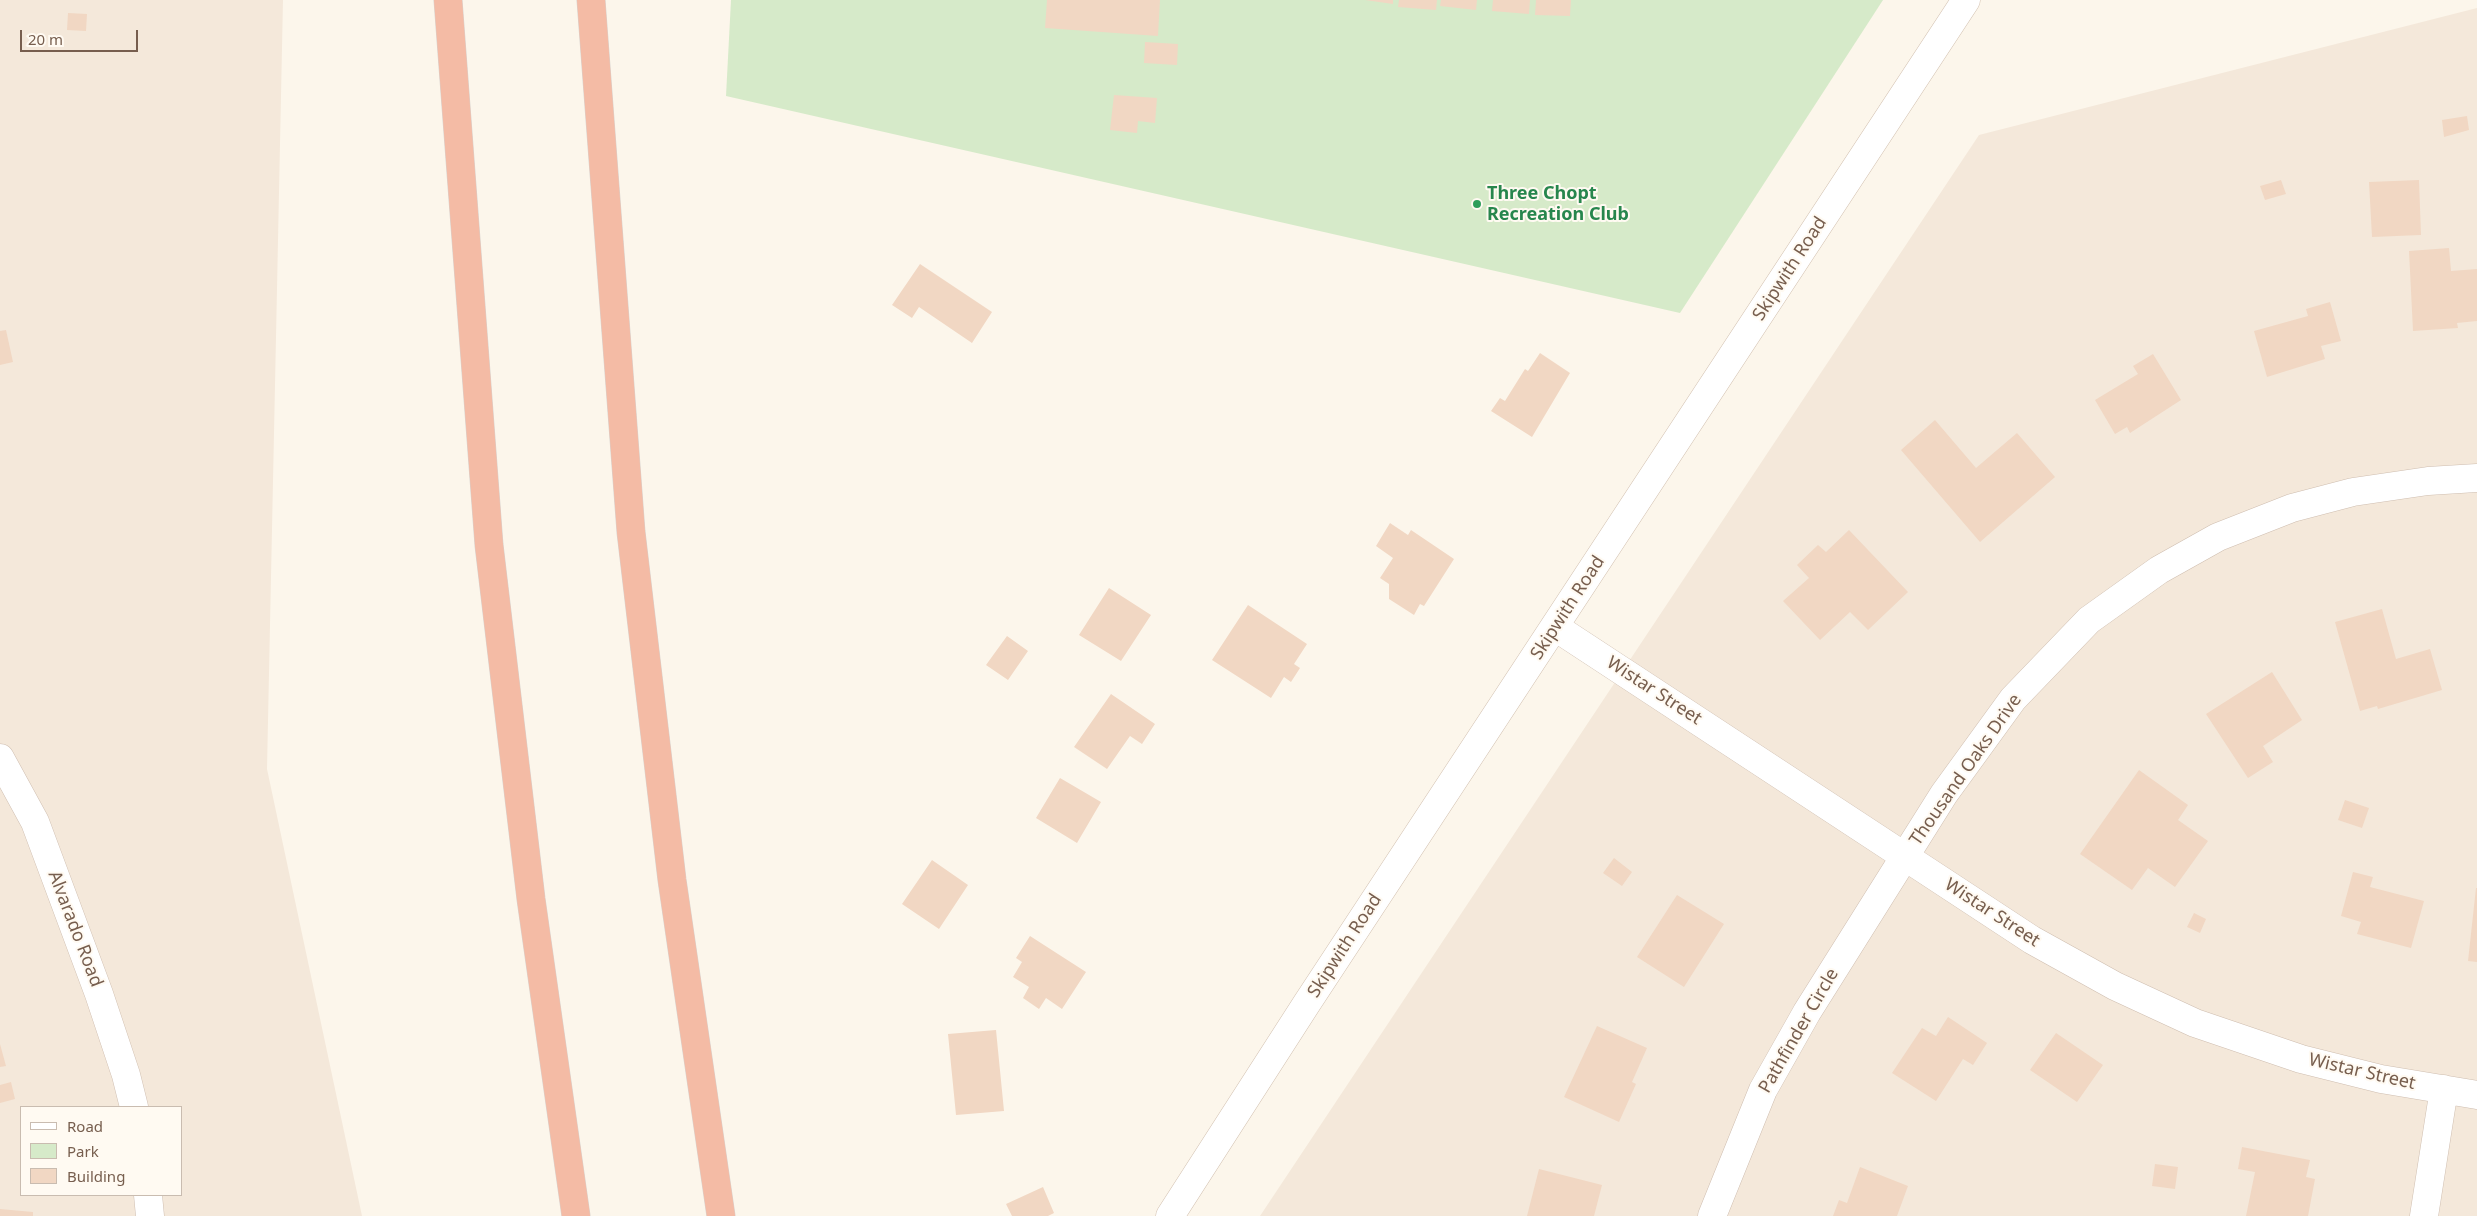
<!DOCTYPE html>
<html>
<head>
<meta charset="utf-8">
<style>
	body { margin:0 }
	#map { position:relative; width:2477px; height:1216px; overflow:hidden; background:#fcf6eb; font-family:"Noto Sans",sans-serif }
	canvas { display:block }
	.legend { position:absolute; left:20px; top:1106px; width:162px; height:90px; box-sizing:border-box; background:#fffaf2; border:1px solid #c9bcb0; margin:0; padding:6px 9px; list-style:none; font-size:15px; color:#775e4e }
	.legend li { display:flex; align-items:center; gap:10px; height:25px }
	.legend b { width:25px; border:1px solid #c9bcb0 }
	.scale { position:absolute; left:20px; top:30px; width:118px; height:22px; box-sizing:border-box; border:2px solid #775e4e; border-top:0; padding-left:6px; font-size:15px; line-height:18px; white-space:nowrap; color:#775e4e; -webkit-text-stroke:4px #fffaf2; paint-order:stroke }
</style>
</head>
<body>
<div id="map">
<canvas width="2477" height="1216"></canvas>
<ul class="legend">
<li><b style="height:6px;background:#fff"></b>Road</li>
<li><b style="height:14px;background:#d6eac9"></b>Park</li>
<li><b style="height:14px;background:#f1d7c3"></b>Building</li>
</ul>
<div class="scale">20 m</div>
</div>
<script>
const c = document.querySelector('canvas').getContext('2d');
c.lineJoin = 'round';
function fill(path, color) { c.fillStyle = color; c.fill(path, 'evenodd'); }
function trace(path, color, width, dash) { c.strokeStyle = color; c.lineWidth = width; c.lineCap = dash ? 'butt' : 'round'; c.setLineDash(dash || []); c.stroke(path); }
function drawText(font, color, halo, rows, align = 'center') {
  c.font = font + ' "Noto Sans",sans-serif'; c.lineWidth = 4; c.setLineDash([]); c.textBaseline = 'middle'; c.strokeStyle = halo; c.fillStyle = color; for (const [text, x, y, turn = 0] of rows) {
    c.save(); c.translate(x, y); c.rotate((+turn || 0) * Math.PI / 180); c.textAlign = isNaN(turn) ? turn : align; if (halo) c.strokeText(text, 0, 0); c.fillText(text, 0, 0); c.restore();
  }
}
fill(new Path2D(`
	M0,0H283L267,769L362,1216H0ZM21,1107H181V1195H21Z
	M2477,8V1216H1260L1979,135Z`), '#f4e8da');
fill(new Path2D(`
	M731,0H1883L1680,313L726,96Z`), '#d6eac9');
fill(new Path2D(`
	M1047,0H1160L1158,36L1045,28Z
	M1365,0H1393V4Z
	M1399,0H1437L1436,10L1398,7Z
	M1441,0H1477L1476,10L1440,6Z
	M1493,0H1530L1529,14L1492,11Z
	M1536,0H1571L1570,16L1535,15Z
	M68,13L87,14L86,31L67,30Z
	M1145,42L1178,44L1177,65L1144,63Z
	M1114,95L1157,98L1155,123L1138,121L1137,133L1110,130Z
	M2467,116L2469,130L2444,137L2442,120Z
	M2281,180L2286,194L2265,200L2260,186Z
	M2419,180L2421,235L2372,237L2369,182Z
	M2449,248L2451,271L2477,269V321L2457,323L2458,328L2413,331L2409,251Z
	M920,264L992,312L972,343L919,307L912,318L892,305Z
	M2330,302L2341,341L2321,346L2325,359L2267,377L2254,331L2308,316L2306,309Z
	M6,330L13,362L0,365V331Z
	M1540,353L1570,373L1532,437L1491,411L1500,398L1505,401L1525,369L1528,371Z
	M2153,354L2181,400L2130,433L2127,427L2115,434L2095,400L2138,374L2133,366Z
	M1935,420L1976,468L2017,433L2055,477L1980,542L1901,450Z
	M1390,523L1408,535L1411,530L1454,559L1424,606L1420,604L1414,615L1389,599V584L1380,578L1393,558L1376,546Z
	M1849,530L1908,592L1868,630L1850,612L1820,640L1783,601L1809,578L1797,565L1818,545L1826,552Z
	M1109,588L1151,615L1121,661L1079,635Z
	M1248,605L1307,644L1294,664L1300,668L1291,682L1284,677L1271,698L1212,660Z
	M2382,609L2396,659L2430,649L2442,690L2378,709L2377,706L2360,711L2335,622Z
	M1007,636L1028,651L1008,680L986,665Z
	M2272,672L2302,720L2263,746L2273,762L2248,778L2206,714Z
	M1111,694L1155,724L1142,744L1130,736L1107,769L1074,747Z
	M2139,770L2188,805L2178,820L2208,841L2175,887L2148,868L2132,890L2080,854Z
	M1060,778L1101,802L1077,843L1036,818Z
	M2345,800L2369,808L2362,828L2338,820Z
	M1614,858L1632,872L1622,886L1603,873Z
	M932,860L968,885L939,929L902,904Z
	M2353,872L2373,877L2370,887L2424,901L2411,948L2357,934L2361,922L2341,916Z
	M2476,888H2477V962L2468,961Z
	M1677,895L1724,924L1684,987L1637,957Z
	M2194,913L2206,919L2200,933L2187,927Z
	M1030,936L1086,972L1062,1009L1046,998L1039,1009L1023,998L1029,987L1013,977L1022,962L1016,958Z
	M1948,1017L1987,1043L1973,1065L1963,1059L1936,1101L1892,1073L1922,1028L1936,1036Z
	M1597,1026L1647,1048L1632,1082L1636,1084L1619,1122L1564,1097Z
	M996,1030L1004,1111L956,1115L948,1034Z
	M2056,1033L2103,1065L2077,1102L2030,1070Z
	M0,1044L6,1066L0,1067Z
	M11,1082L15,1099L0,1103V1085Z
	M2242,1147L2310,1160L2306,1177L2315,1179L2308,1216H2246L2255,1172L2238,1169Z
	M2155,1164L2178,1167L2175,1189L2152,1186Z
	M1860,1167L1908,1186L1897,1216H1833L1839,1200L1847,1203Z
	M1539,1169L1602,1185L1594,1216H1527Z
	M1043,1187L1054,1213L1048,1216H1012L1006,1204Z
	M0,1209L33,1212V1216H0Z`), '#f1d7c3');
const minor = new Path2D(`
	M1555,627L2032,940L2115,986L2195,1023L2301,1059L2381,1079L2477,1095
	M0,758L35,822L99,994L126,1075L134,1107
	M148,1195L150,1216
	M1712,1216L1763,1090L1807,1012L1944,794L2013,699L2089,620L2159,570L2218,537L2292,508L2353,492L2428,481L2477,478
	M2424,1216L2444,1089`);
const secondary = new Path2D(`
	M1170,1216L1307,1003L1966,0`);
const motorway = new Path2D(`
	M448,0L489,545L531,899L576,1216
	M591,0L631,532L672,880L721,1216`);
trace(minor, '#cfbeb0', 29);
trace(secondary, '#d1bfae', 29);
trace(motorway, '#d9d2cd', 29);
trace(minor, '#fff', 28);
trace(secondary, '#fff', 28);
trace(motorway, '#f4bba5', 28);
for (const [x, y, r, color] of [
	[1477,204,5,"#2e9e5b"]
]) { const dot = new Path2D(); dot.arc(x, y, r, 0, 2 * Math.PI); c.fillStyle = color; c.fill(dot); trace(dot, '#fffaf2', 2); }
drawText('bold 18px', '#27864d', '#fffaf2', [
	["Three Chopt",1487,194],
	["Recreation Club",1487,215]
], 'left');
drawText('18px', '#775e4e', '#fffaf2', [
	["Skipwith Road",1790,269,-57],
	["Skipwith Road",1568,608,-57],
	["Wistar Street",1654,691,33],
	["Thousand Oaks Drive",1966,770,-55],
	["Wistar Street",1992,913,33],
	["Alvarado Road",75,929,69],
	["Skipwith Road",1345,946,-57],
	["Pathfinder Circle",1799,1031,-60],
	["Wistar Street",2362,1072,13]
]);
</script>
</body>
</html>
